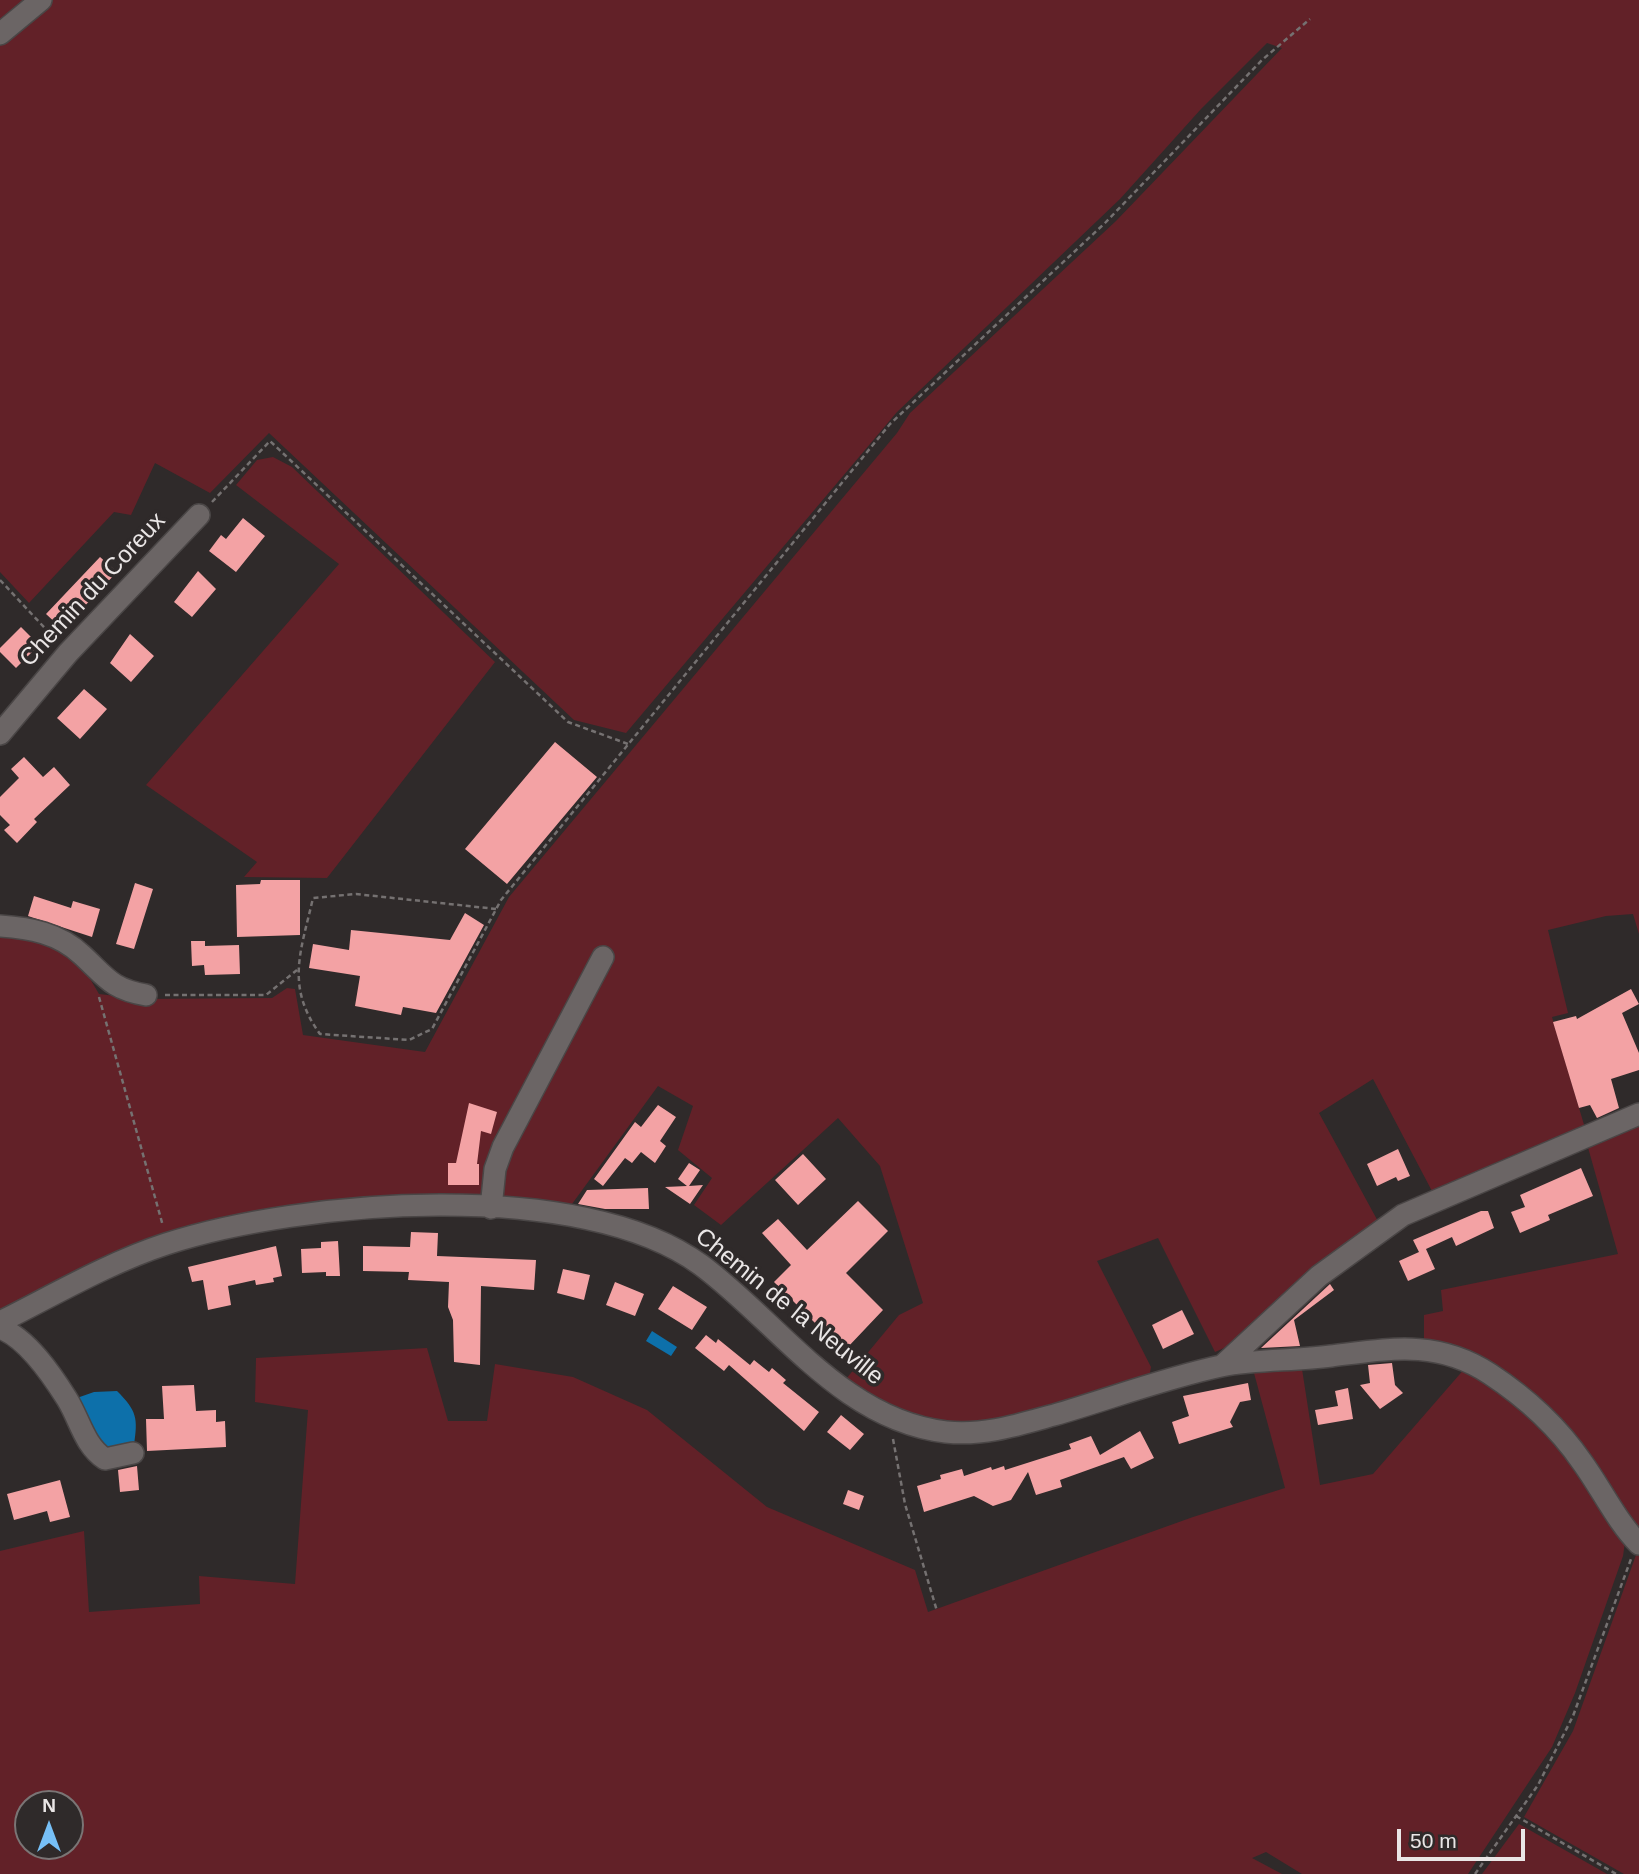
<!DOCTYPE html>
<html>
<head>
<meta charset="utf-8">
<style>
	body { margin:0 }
	#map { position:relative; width:1639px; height:1874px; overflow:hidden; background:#2f2a2a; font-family:Arial,sans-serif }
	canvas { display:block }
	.north { position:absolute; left:14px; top:1790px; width:70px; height:70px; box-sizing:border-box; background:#2f2a2a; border:2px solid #7a7575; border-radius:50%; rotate:0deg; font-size:19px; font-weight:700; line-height:28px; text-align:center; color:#eae6e6 }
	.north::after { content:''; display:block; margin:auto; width:24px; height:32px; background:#77c0f7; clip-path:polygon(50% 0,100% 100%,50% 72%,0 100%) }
	.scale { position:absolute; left:1397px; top:1829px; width:128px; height:32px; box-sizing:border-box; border:4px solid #eae6e6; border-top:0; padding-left:9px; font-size:21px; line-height:24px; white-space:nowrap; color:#eae6e6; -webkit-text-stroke:5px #2f2a2a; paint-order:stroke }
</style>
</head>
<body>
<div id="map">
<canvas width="1639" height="1874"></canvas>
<div class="north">N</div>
<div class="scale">50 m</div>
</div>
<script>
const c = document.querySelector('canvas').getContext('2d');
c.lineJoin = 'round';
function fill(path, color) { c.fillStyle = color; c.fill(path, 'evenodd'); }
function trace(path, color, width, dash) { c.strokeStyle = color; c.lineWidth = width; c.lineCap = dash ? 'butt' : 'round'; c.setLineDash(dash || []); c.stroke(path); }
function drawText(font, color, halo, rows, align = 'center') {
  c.font = font + ' Arial,sans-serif'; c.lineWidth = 7; c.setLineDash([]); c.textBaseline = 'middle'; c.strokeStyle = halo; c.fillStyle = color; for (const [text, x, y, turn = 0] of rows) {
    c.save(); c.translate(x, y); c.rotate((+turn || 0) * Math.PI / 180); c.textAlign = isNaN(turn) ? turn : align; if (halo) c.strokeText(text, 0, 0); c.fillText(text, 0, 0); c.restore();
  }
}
fill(new Path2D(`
	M0,0H31L0,26Z
	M49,0H1639V934L1633,914L1606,916L1548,930L1568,1013L1552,1017L1585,1128L1506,1158L1433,1193L1373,1079L1319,1113L1380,1225L1330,1254L1231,1345L1215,1352L1158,1238L1097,1261L1151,1367L1149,1378C1094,1393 982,1434 930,1425C899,1419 871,1396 846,1379L899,1315L923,1303L880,1166L838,1118L721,1225L694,1205L712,1178L678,1150L693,1106L658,1086L572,1204L395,1195L263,1213L0,1311V934L58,944L79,960L99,994L141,999L272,998L287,988L295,989L303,1035L425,1052L509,897L897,433L910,413L1116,221L1282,48L1267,43L1201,109L1120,199L897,412L626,733L574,720L269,433L210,493L155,463L131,515L114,512L29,603L0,572V42Z
	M273,457L292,467L495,662L327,878L244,877L257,862L146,785L339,564L236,485L257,460Z
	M1639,1123V1530L1539,1403L1424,1345V1315L1443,1311L1441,1290L1618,1254L1587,1144Z
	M427,1348L448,1421H487L495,1364L573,1377L647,1410L767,1507L915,1570L928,1612L1193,1517L1285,1488L1254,1373L1302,1369L1320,1485L1373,1474L1466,1367C1539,1411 1579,1473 1625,1542L1623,1556L1575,1693L1552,1747L1468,1874H1302L1266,1852L1252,1858L1282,1874H0V1551L84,1531L89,1612L200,1604L199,1576L295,1584L308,1410L255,1402L256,1358ZM28,1804H70V1846H28Z
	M1636,1555H1639V1874H1624L1524,1817L1573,1731Z
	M1519,1824L1607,1874H1482Z`), '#622128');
fill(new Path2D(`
	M652,1331L677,1347L671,1356L646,1341Z
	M117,1391C137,1411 138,1418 134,1445L109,1452L98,1445L74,1399L94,1392Z`), '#0d70aa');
fill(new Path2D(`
	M243,518L265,536L236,572L209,551L221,535L226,539Z
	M100,557L117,572L79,612L76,609L59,626L46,614Z
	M198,571L216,589L192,617L174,602Z
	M21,627L39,645L16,668L0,652V648Z
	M130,634L154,656L131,682L110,663Z
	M84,689L107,709L80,739L57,718Z
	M555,742L597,777L507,884L465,849Z
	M24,757L43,777L54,767L70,785L34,819L37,822L17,843L4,830L10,825L0,815V797L19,778L11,769Z
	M261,880H300V935L237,937L236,885L260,884Z
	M135,883L153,889L134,949L116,944Z
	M34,896L71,908L73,901L100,909L92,937L28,916Z
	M465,913L484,925L436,1013L403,1007L401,1015L355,1006L360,976L309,968L313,944L349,950L351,930L450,940Z
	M191,941H205V946L239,945L240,974L205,975L204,965L192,966Z
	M1631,989L1639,1004L1622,1013L1639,1053V1070L1611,1079L1619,1108L1597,1118L1590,1105L1579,1108L1553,1022L1576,1016L1577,1019Z
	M469,1103L497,1112L491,1134L481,1131L477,1164H479V1185H448V1163H456Z
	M658,1105L676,1117L660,1141L666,1146L655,1163L641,1152L632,1163L625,1158L603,1186L594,1179L635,1122L641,1127Z
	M1398,1149L1410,1176L1398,1181L1396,1177L1377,1186L1367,1164Z
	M803,1154L826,1179L798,1205L775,1180Z
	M689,1163L700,1170L689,1186L703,1185L690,1204L665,1187L687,1186L678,1179Z
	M1581,1168L1593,1196L1548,1215L1550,1220L1520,1233L1511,1212L1525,1207L1520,1195Z
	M648,1188L649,1209H605L578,1204L587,1190Z
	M858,1201L888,1231L846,1273L883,1310L847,1348L821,1321L817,1325L774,1282L791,1265L762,1233L778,1219L807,1250Z
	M1481,1211H1488L1494,1228L1456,1246L1452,1237L1426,1249L1435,1269L1408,1281L1399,1261L1419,1252L1413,1240Z
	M411,1232L438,1233L437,1256L536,1260L534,1290L481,1286L480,1365L454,1362L453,1320L448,1307L449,1282L408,1280L409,1272L363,1271V1246L410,1247Z
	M338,1241L340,1276H326V1272L302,1273L301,1249L321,1248V1242Z
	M276,1246L282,1276L273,1278L274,1282L256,1285L255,1280L228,1286L231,1305L208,1310L203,1280L192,1282L188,1267Z
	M563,1269L590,1275L584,1300L557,1293Z
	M615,1282L644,1294L635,1316L606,1305Z
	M1330,1284L1334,1290L1294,1320L1300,1346L1261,1348Z
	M673,1286L707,1307L692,1330L658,1309Z
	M1182,1310L1194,1334L1163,1349L1152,1325Z
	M706,1335L716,1343L718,1339L750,1365L754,1360L769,1372L772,1368L786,1380L783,1383L819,1412L804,1431L729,1365L724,1371L695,1348Z
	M1392,1363L1395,1385L1403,1393L1380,1409L1360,1385L1370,1383L1368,1365Z
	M1248,1383L1251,1400L1240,1402L1230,1422L1233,1427L1179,1444L1172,1422L1189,1416L1183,1396Z
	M194,1385L196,1411L216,1410V1422L225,1421L226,1447L147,1451L146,1419H164L162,1386Z
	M1348,1388L1353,1419L1318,1425L1315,1410L1338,1406L1335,1391Z
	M841,1415L864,1434L850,1450L827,1432Z
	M1140,1431L1154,1458L1131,1469L1124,1457L1060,1480L1062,1487L1036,1495L1028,1472L1011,1500L993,1506L974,1496L924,1512L917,1486L941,1479L940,1475L962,1469L964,1476L991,1467L992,1470L1004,1466L1005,1470L1071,1449L1069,1444L1091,1436L1100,1455Z
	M137,1466L139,1490L120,1492L118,1470Z
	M60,1480L70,1517L50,1522L47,1511L14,1520L7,1494Z
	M848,1490L864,1496L859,1510L843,1504Z`), '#f3a2a4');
const minor = new Path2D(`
	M0,34L41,0
	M0,734L68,653L199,515
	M0,926C30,928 59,933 82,955C106,977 111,989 146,995
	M491,1208L495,1169L503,1147L603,957
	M0,1322C54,1295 108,1263 166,1244C301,1200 582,1177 701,1265C779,1323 842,1420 946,1432C984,1436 1018,1425 1054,1415C1109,1399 1165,1378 1221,1366C1257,1359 1295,1361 1331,1356C1389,1349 1437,1339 1490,1374C1525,1397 1558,1427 1582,1462C1601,1488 1617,1522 1639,1544
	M0,1328C27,1338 52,1375 67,1399C80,1420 84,1445 105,1459L133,1453
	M1223,1365L1319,1276L1403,1215L1639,1114`);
trace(minor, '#4a4646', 24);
trace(new Path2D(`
	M212,502L270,441L568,722L628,744
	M0,580L55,639
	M496,909L356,894L313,898C301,951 285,986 320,1034L409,1040L432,1029L501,900L890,424L1105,223L1262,60L1310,19
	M165,995H266L297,970
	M99,997L163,1226
	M893,1439L905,1504L937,1611
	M1516,1816L1616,1874
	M1475,1874L1538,1785L1573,1716L1631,1559`), '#757171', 2.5, [5, 3.5]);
trace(minor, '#6b6565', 21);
drawText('24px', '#eae6e6', '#2f2a2a', [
	["Chemin du Coreux",93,590,-47],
	["Chemin de la Neuville",789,1307,39]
]);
</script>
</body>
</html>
